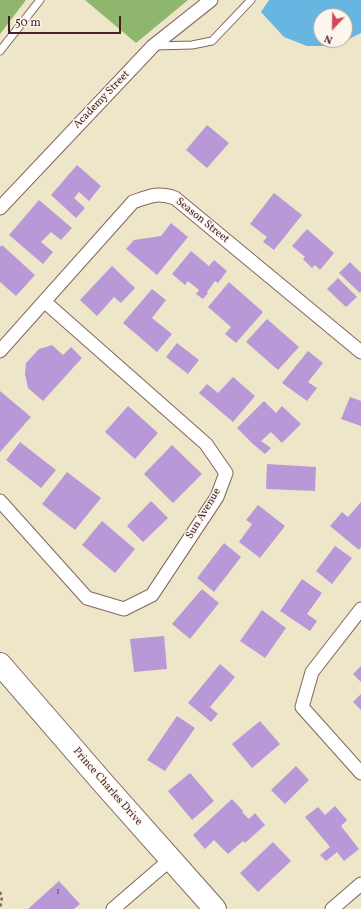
<!DOCTYPE html>
<html>
<head>
<meta charset="utf-8">
<style>
	body { margin:0 }
	#map { position:relative; width:361px; height:909px; overflow:hidden; background:#eee6c9; font-family:Vollkorn,serif }
	canvas { display:block }
	.north { position:absolute; left:313px; top:8px; width:40px; height:40px; box-sizing:border-box; background:#fbf7ec; border:1px solid #b4a19f; border-radius:50%; rotate:202deg; font-size:11px; font-weight:700; line-height:16px; text-align:center; color:#4a1f2b }
	.north::after { content:''; display:block; margin:auto; width:14px; height:18px; background:#d1495b; clip-path:polygon(50% 0,100% 100%,50% 72%,0 100%) }
	.scale { position:absolute; left:8px; top:16px; width:113px; height:18px; box-sizing:border-box; border:2px solid #4a1f2b; border-top:0; padding-left:5px; font-size:12px; line-height:14px; white-space:nowrap; color:#4a1f2b; -webkit-text-stroke:3px #fbf7ec; paint-order:stroke }
</style>
</head>
<body>
<div id="map">
<canvas width="361" height="909"></canvas>
<div class="north">N</div>
<div class="scale">50 m</div>
</div>
<script>
const c = document.querySelector('canvas').getContext('2d');
c.lineJoin = 'round';
function fill(path, color) { c.fillStyle = color; c.fill(path, 'evenodd'); }
function trace(path, color, width, dash) { c.strokeStyle = color; c.lineWidth = width; c.lineCap = dash ? 'butt' : 'round'; c.setLineDash(dash || []); c.stroke(path); }
function drawText(font, color, halo, rows, align = 'center') {
  c.font = font + ' Vollkorn,serif'; c.lineWidth = 3; c.setLineDash([]); c.textBaseline = 'middle'; c.strokeStyle = halo; c.fillStyle = color; for (const [text, x, y, turn = 0] of rows) {
    c.save(); c.translate(x, y); c.rotate((+turn || 0) * Math.PI / 180); c.textAlign = isNaN(turn) ? turn : align; if (halo) c.strokeText(text, 0, 0); c.fillText(text, 0, 0); c.restore();
  }
}
fill(new Path2D(`
	M0,0H26L0,34Z
	M85,0H188L136,43Z`), '#8eb66d');
fill(new Path2D(`
	M269,0H361V33L335,46H307L284,37L261,12ZM321,16H345V40H321Z`), '#67b5e1');
fill(new Path2D(`
	M207,125L229,143L207,168L186,150Z
	M77,165L101,186L89,201L79,192L74,198L85,208L76,218L51,195Z
	M274,193L302,215L274,250L263,242L267,237L250,224Z
	M39,200L72,228L61,240L51,232L41,242L53,252L43,264L9,235Z
	M171,223L188,237L157,275L126,249L134,240L161,236Z
	M307,229L334,253L320,270L315,265L312,268L303,259L305,257L292,246Z
	M2,245L35,275L16,296L0,282V247Z
	M191,251L209,266L214,260L227,271L218,283L215,281L207,292L208,293L203,299L196,294L199,290L188,281L185,285L172,274Z
	M350,262L361,273V292L360,293L339,273Z
	M112,266L135,288L121,303L114,297L97,316L80,300Z
	M338,278L357,297L346,307L327,289Z
	M229,282L263,312L236,343L225,334L231,327L208,307Z
	M152,289L166,300L152,318L172,334L157,352L123,323Z
	M267,319L299,347L278,370L246,342L255,332L271,346L255,332Z
	M177,343L199,360L188,374L166,357Z
	M52,345L63,355L71,347L82,358L43,401L28,388L25,374L26,363L39,349Z
	M308,351L323,363L308,382L317,388L307,401L282,383Z
	M233,377L255,396L233,422L199,393L207,384L218,393Z
	M0,391L31,417L0,452Z
	M350,397L361,401V426L341,419Z
	M264,401L276,413L282,406L301,424L282,443L271,432L261,441L271,448L265,454L253,444L237,428Z
	M128,406L158,433L135,459L105,432Z
	M20,442L56,470L41,488L6,460Z
	M172,445L202,474L173,503L144,474Z
	M267,464L316,467L315,491L266,489Z
	M67,472L101,498L75,530L42,504Z
	M151,501L168,518L143,542L127,526Z
	M361,502V547L359,550L330,526L342,512L348,517Z
	M258,505L285,526L260,558L239,542L252,524L246,520Z
	M102,521L135,549L115,573L82,545Z
	M224,543L241,557L214,592L197,578Z
	M335,546L352,558L332,584L316,571Z
	M302,579L322,593L307,614L317,621L310,631L280,611Z
	M202,589L219,603L190,639L172,624Z
	M262,610L286,628L265,658L240,641Z
	M164,636L167,669L134,672L130,639Z
	M220,664L235,677L210,707L218,714L211,722L188,703Z
	M361,666V682L353,674Z
	M361,694V710L353,702Z
	M177,716L195,728L165,771L147,760Z
	M260,721L280,744L252,768L232,744Z
	M296,766L309,780L285,804L271,790Z
	M190,773L214,801L192,820L168,791Z
	M232,799L243,811L242,812L249,819L255,813L265,825L245,843L243,841L228,854L214,840L205,849L193,835Z
	M335,806L347,820L341,826L359,849L344,861L337,852L326,861L320,855L330,847L305,817L318,807L325,815Z
	M273,842L291,861L258,892L240,873Z
	M59,881L80,904L74,909H28Z`), '#b998d8');
const service = new Path2D(`
	M155,46L192,45L212,41L251,0
	M0,51L40,0`);
const minor = new Path2D(`
	M0,208L153,46L211,0
	M0,351L133,202C150,196 157,192 175,198L361,352
	M0,501L87,598L124,609L152,595L217,497L226,473L206,444L45,302
	M361,609L312,672L302,707L361,773
	M113,909L171,859
	M332,909L361,884`);
const trunk = new Path2D(`
	M0,664L104,784L215,909`);
trace(service, '#836562', 9);
trace(minor, '#836562', 15);
trace(trunk, '#836562', 24);
trace(new Path2D(`
	M0,892L2,897L0,909`), '#836562', 2.5, [3, 3]);
trace(service, '#fff', 7);
trace(minor, '#fff', 13);
trace(trunk, '#fff', 22);
drawText('9px', '#663d56', null, [
	["1",58,892]
]);
drawText('11px', '#4a1f2b', '#fbf7ec', [
	["Academy Street",102,100,-46],
	["Season Street",202,221,39],
	["Sun Avenue",204,514,-59],
	["Prince Charles Drive",107,787,49]
]);
</script>
</body>
</html>
